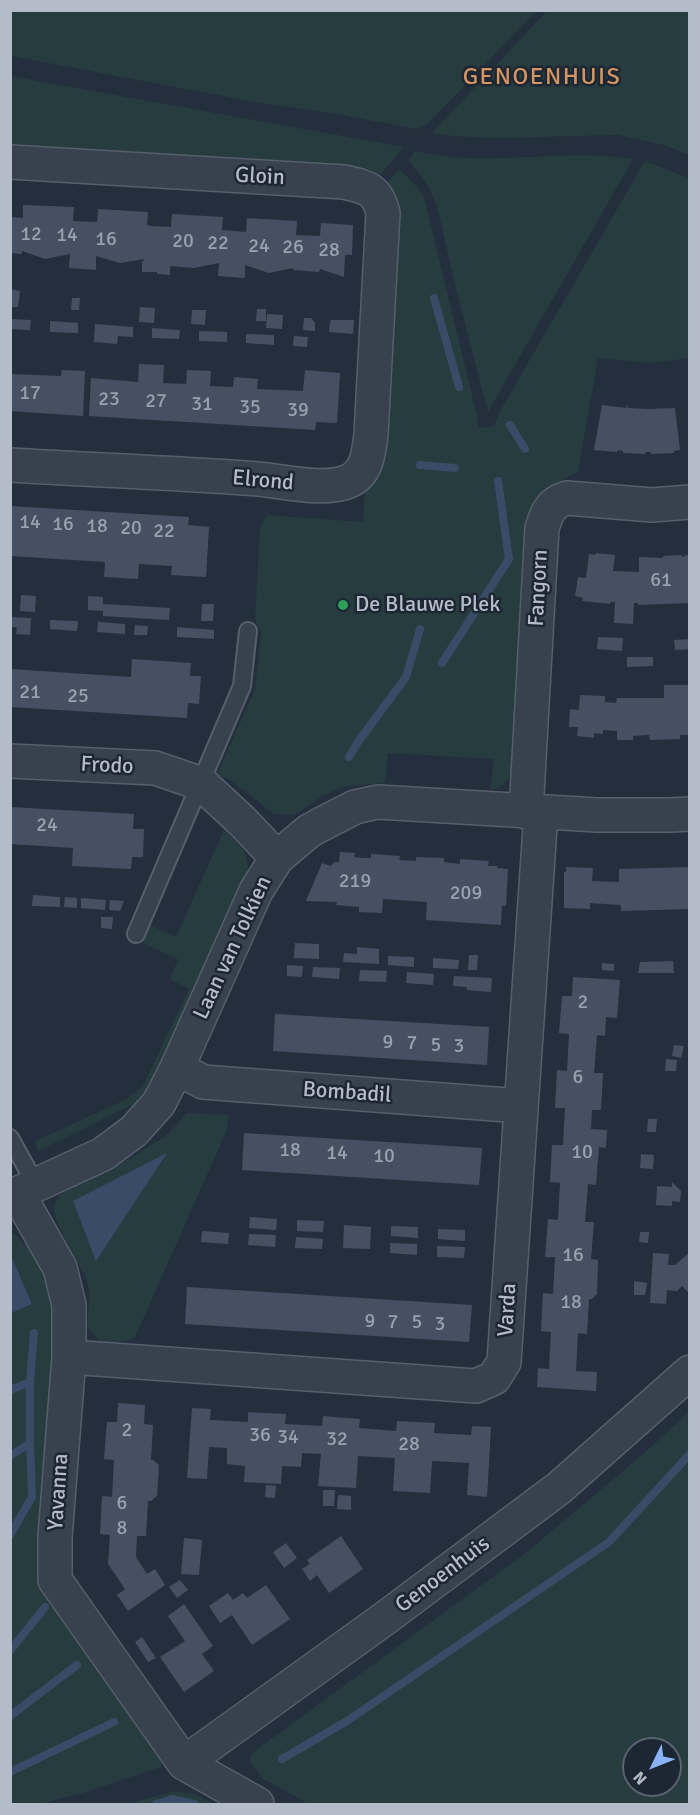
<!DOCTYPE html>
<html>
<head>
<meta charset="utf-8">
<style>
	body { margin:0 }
	#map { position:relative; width:700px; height:1815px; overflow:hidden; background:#242f3e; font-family:Signika,sans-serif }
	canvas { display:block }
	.frame { position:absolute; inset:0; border:12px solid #b4bcc9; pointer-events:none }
	.north { position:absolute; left:622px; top:1737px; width:60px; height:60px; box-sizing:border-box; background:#1d2633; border:2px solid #59626f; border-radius:50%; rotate:227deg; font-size:16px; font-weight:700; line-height:24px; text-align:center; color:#b4bcc9 }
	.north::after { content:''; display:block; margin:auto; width:21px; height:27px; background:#8ab4f8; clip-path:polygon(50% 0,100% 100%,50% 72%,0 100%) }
</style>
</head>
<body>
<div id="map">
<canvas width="700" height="1815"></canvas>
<div class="frame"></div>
<div class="north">N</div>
</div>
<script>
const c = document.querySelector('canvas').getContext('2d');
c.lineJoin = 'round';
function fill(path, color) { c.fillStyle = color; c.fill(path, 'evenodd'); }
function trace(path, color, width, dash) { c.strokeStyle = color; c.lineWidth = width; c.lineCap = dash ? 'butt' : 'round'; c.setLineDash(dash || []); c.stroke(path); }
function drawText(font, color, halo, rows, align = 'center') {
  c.font = font + ' Signika,sans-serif'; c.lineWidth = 5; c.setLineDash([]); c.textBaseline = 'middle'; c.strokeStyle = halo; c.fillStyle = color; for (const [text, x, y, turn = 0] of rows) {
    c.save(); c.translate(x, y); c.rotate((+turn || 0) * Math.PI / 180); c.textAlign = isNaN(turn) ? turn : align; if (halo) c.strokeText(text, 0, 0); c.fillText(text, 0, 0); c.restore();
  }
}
fill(new Path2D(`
	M571,10L689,11V155L664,145L618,135L498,138L453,136L432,133L546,12Z
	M10,11L11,10L536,11L428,124L417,129L331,113L254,102L11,56Z
	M10,76L404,147L375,181L11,155Z
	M415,151C433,155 452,158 470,158C524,160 580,150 633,159L488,412L456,289L437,206C431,187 420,175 408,160Z
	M645,161L689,178V358L652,363L598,358L578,472L552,485L541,497L512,774C506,783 501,789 490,790L494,759L388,753L385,783L346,786L324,795L294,815L274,814L229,779L217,775L255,689L261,632L255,619L260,527L267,515L363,522L365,486L380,471L384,458L394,214L383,186L399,169L415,185L424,197L477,416L478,428L494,426L499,413Z
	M224,830C239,842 247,849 248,869C227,919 206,968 184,1017C171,1047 160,1083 134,1104L38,1151L35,1141L125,1100L143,1086L189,989L170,979L178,959L141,942L150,925L176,937Z
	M187,1113L229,1115L226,1132L135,1337L126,1341L103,1344L87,1327C88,1314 91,1297 88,1284C82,1265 52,1222 54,1207C55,1200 59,1196 64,1192L131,1158L167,1135Z
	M10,1231L18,1237L24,1246L31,1242L44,1265L57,1308L43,1551L162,1759L161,1767L86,1792L40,1804H11L10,1313L32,1304L12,1259L11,1258Z
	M689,1412V1804H309L262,1778L249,1761L252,1753L527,1552L649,1449ZM634,1749H670V1785H634Z
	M175,1791L195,1794L213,1804H127Z`), '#263c3f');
fill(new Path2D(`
	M167,1153L96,1261L73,1201Z
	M10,1258H12L32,1304L11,1313Z`), '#394c67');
trace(new Path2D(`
	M434,298L459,387
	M510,425L525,449
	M420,465L455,468
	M442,663L509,559L498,481
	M349,757L358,742L406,677L420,629
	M10,1390L30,1382L34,1333
	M10,1456L30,1443V1382
	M10,1535L32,1497L30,1443
	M10,1651L45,1607
	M10,1716L77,1665
	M282,1759L347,1721L609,1542L690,1454
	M10,1772L114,1722
	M156,1804L172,1799L194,1804`), '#394c67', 8);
fill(new Path2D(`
	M23,205L74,207L73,221L97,222L98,209L148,212L147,225L152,226L171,227L172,214L223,217L222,230L246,232L247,218L297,221L296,235L320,236L321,223L353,225L352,255H345L344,277L320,269L319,272L293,270V268L269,273L245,265V278L218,276L219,263L194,268L170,266V275L157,274V272H142V263L144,259L120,263L96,256V270L69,268L70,254L45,259L22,251V254L10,253V217L23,218Z
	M10,289L20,291L18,307H10Z
	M72,298H80L79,310H71Z
	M140,307L155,308L154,323L139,322Z
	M257,309H266V321H256Z
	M192,310H206L205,325L191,324Z
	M267,314L283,315L282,329L266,328Z
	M304,318H311L315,323V331L303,330Z
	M10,319L31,320L30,330L10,329Z
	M332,320H354L353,334L329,332L330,321Z
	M50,321L78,323V333L50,332Z
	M95,324L133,327V337L118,336L117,344L94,342Z
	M152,328L180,330L179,339L152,338Z
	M199,331L227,332V342L199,341Z
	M246,334L274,335V345L246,343Z
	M294,336L308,337L307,347L293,346Z
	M139,364L164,365L163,383L186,384L187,370L211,371L210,386L233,387L234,377L258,379L257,389L303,391L305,370L340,373L337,423L316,422L315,430L89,416L91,378L138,382Z
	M62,370L85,371L83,416L10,411V374L61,376Z
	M627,404L628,408L650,409L675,408L680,450L674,451V453L651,454V452H646L645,454L623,453V451L618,450L617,452L594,450L602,405L626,408Z
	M10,506L189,517L188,525L209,527L206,577L171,575L172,566L139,564L138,579L104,577L105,562L10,556Z
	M596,553L615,555L613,571L639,572V557L663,558V556L681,555L682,557L690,554V603L638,605V603H634L633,624L614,623L615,602H611L610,604L582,601L583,598L575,596L578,577L586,578L589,554L595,555Z
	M21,595L36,596L35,612L20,611Z
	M88,596L103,597V604L170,608L169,620L103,616V611L88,610Z
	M202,604H214L213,621H201Z
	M10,617L31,618L30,635L16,634L17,627H10Z
	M50,620L78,621L77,631L50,629Z
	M98,622L125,624V634L97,632Z
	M135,625L148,626L147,635H134Z
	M177,627L214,630V639L177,637Z
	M598,637L623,638L622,651L597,649Z
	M690,639V649L675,650L674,640Z
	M627,657H653V666L627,667Z
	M132,659L191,663L190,676H201L199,704L188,703L187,718L10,707V669L131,677Z
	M664,685H689V735H680V739L650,740L649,735L633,736V740H617V731L603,730V734L594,733V738L577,736L578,727H569L570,709L579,710L580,695L605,696V702L616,703L617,698H664Z
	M10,807L134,814L133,829H144L143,857H132L131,869L72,866L73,848L10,844Z
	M340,852L355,853L354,857L363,858H371V854L400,856L399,860L416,861V857L444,858V862L460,864V859L489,861L488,866H497V868L508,869L506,906H502L501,925L426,920L427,902L383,899L382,913L359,912V907L336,905L337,902L306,901L322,863L330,866L335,862H339Z
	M566,867L593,868L592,881L619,882V869L690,867V909L621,911V905L590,903V909L564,908V872H566Z
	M33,895L60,897V907L32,906Z
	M65,897L77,898V908L64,907Z
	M81,898L106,900L105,910L81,908Z
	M110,900L124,901L120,911L109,910Z
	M101,917H113L112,929L101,928Z
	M295,943L319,944V959L294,958Z
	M357,947L379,949V964L343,962L344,953L357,954Z
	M469,955H478L477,970H468Z
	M388,956L414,957V967L388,965Z
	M433,958L459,960L458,969L433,968Z
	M673,961L674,973H638L640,962Z
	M602,963L614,964V971L602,970Z
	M287,965L303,966L302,977L287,976Z
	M313,967L340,968L339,979L312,977Z
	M360,970L387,971L386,982L359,981Z
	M407,972L434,974L433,985L406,983Z
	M454,976L492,978L491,992L467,990V987L453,986Z
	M573,977L620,980L617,1018L606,1017L605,1036L597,1035L594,1073H603L602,1092L601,1110H592L591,1129L607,1130L606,1148L599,1147L596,1185L588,1184L585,1222H594L591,1259L598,1260L597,1294L592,1299H589L587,1334L578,1333L576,1371L597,1372L596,1391L537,1387L538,1368L549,1369L551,1332L541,1331L543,1293L553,1294L555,1257H545L548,1219L558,1220L559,1201L560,1183L550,1182L552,1145H563L565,1108H555L557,1070L567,1071L569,1034L559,1033L562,996H572Z
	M275,1014L489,1027L487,1065L273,1051Z
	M674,1045L684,1046L681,1058L672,1056Z
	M666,1059L677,1060L676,1071H665Z
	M648,1119H657L656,1132H647Z
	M244,1133L482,1148L479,1185L242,1170Z
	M641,1154L654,1155L653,1169L640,1168Z
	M672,1182L681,1191L680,1202L672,1201V1206L656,1205L657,1186L672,1187Z
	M250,1217L277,1219L276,1230L249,1228Z
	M297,1220L324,1221L323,1232L297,1231Z
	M344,1225L371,1227L370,1249L343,1248Z
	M391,1226L418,1227V1238L391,1236Z
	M438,1229L465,1230V1241L438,1239Z
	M202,1231L229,1233L228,1244L201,1242Z
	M640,1232H649L648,1243L639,1242Z
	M249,1234L276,1235L275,1247L248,1245Z
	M296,1237L323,1239L322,1249L295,1248Z
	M390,1243L417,1244V1255L390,1253Z
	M437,1246L465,1247L464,1258L437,1257Z
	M690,1252V1294L682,1286L677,1291L667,1290L666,1304L650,1303L653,1253L669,1254L668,1265H675Z
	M634,1281L647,1283L645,1295H634Z
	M187,1287L472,1305L469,1342L185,1324Z
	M118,1403L145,1405L144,1424L153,1425L151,1460H153L159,1465L157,1496L151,1501H148L146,1536H137L136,1557L147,1574L155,1569L165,1585L128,1611L117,1595L125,1589L108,1564L110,1535L100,1534L102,1496L112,1497L114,1460L104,1459L107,1422H117Z
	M192,1408L211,1409L210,1420L248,1422V1412L286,1414L285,1424L322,1426L323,1416L360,1419L359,1428L396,1431L397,1421L435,1423L434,1433L471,1435L472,1426L491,1427L487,1497L467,1495L469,1463L432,1461L430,1493L393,1491L395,1458L358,1456L356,1488L318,1486L321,1454L302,1453L301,1467L282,1466L281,1484L244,1482L245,1466L227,1464V1448L209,1447L207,1479L187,1478Z
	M266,1485L276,1486L275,1498L265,1497Z
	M323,1490H335L334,1506H323Z
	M338,1495L351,1496V1510L337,1509Z
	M341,1536L363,1569L329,1593L317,1575L310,1581L302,1569L310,1564L307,1560Z
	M184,1538L202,1540L199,1575L181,1574Z
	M286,1543L297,1558L284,1568L273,1552Z
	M180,1580L188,1590L177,1598L169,1587Z
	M266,1585L290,1619L252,1645L232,1615L220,1623L209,1606L228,1593L233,1600L243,1593L247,1598Z
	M184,1604L213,1646L202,1654L214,1671L184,1692L160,1657L185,1641L168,1616Z
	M142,1637L156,1658L148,1662L135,1642Z`), '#455162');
const service = new Path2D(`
	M136,934L242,686L248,631
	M10,1138L36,1185`);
const minor = new Path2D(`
	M10,162L344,182C367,187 377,189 383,213L371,434C369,452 367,473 349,481C324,492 284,481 258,479C176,473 93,470 10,465
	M10,761L155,768L202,784L243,822L277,858
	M526,812L542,528C547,513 550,503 567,498L652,505L690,502
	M177,1068L203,1082L521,1106
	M18,1194L60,1268L69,1305V1357L55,1537V1580L184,1763L257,1804
	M10,1197L103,1154L134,1131L159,1103L177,1068L256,891L277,858L309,831L320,825L355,807L378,802L597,815H670L690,814
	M69,1357L476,1386L494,1378L504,1362L541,812
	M184,1763L384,1619L559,1488L690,1372`);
trace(service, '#565f6c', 20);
trace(minor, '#565f6c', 36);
trace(service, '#38414e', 16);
trace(minor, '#38414e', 33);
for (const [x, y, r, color] of [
	[343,605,6,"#2e9e5b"]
]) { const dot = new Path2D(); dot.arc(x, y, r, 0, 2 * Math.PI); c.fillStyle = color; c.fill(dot); trace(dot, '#1d2633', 2); }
drawText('20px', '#98a1af', null, [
	["12",31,235],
	["14",67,236],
	["16",106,240],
	["20",183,242],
	["22",218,244],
	["24",259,247],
	["26",293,248],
	["28",329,251],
	["17",30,394],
	["23",109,400],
	["27",156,402],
	["31",202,405],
	["35",250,408],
	["39",298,411],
	["14",30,523],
	["16",63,525],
	["18",97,527],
	["20",131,529],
	["22",164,532],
	["61",661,581],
	["21",30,693],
	["25",78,697],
	["24",47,826],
	["219",355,882],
	["209",466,894],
	["2",583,1003],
	["9",388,1043],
	["7",412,1044],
	["5",436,1046],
	["3",459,1047],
	["6",578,1078],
	["18",290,1151],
	["10",582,1153],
	["14",337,1154],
	["10",384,1157],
	["16",573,1256],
	["18",571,1303],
	["9",370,1322],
	["7",393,1323],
	["5",417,1323],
	["3",440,1325],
	["2",127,1431],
	["36",260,1436],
	["34",288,1438],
	["32",337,1440],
	["28",409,1445],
	["6",122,1504],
	["8",122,1529]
]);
drawText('22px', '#b4bcc9', '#1d2633', [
	["Gloin",260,177,3],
	["Elrond",263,481,5],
	["Fangorn",539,588,-87],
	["Frodo",107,766,3],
	["Laan van Tolkien",233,948,-65],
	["Bombadil",347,1093,4],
	["Varda",508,1310,-86],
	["Yavanna",59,1492,-86],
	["Genoenhuis",443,1575,-37]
]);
drawText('22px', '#b4bcc9', '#1d2633', [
	["De Blauwe Plek",355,605]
], 'left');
c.letterSpacing = '1.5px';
drawText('24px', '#d59563', '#1d2633', [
	["GENOENHUIS",542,78]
]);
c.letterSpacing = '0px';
</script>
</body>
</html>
